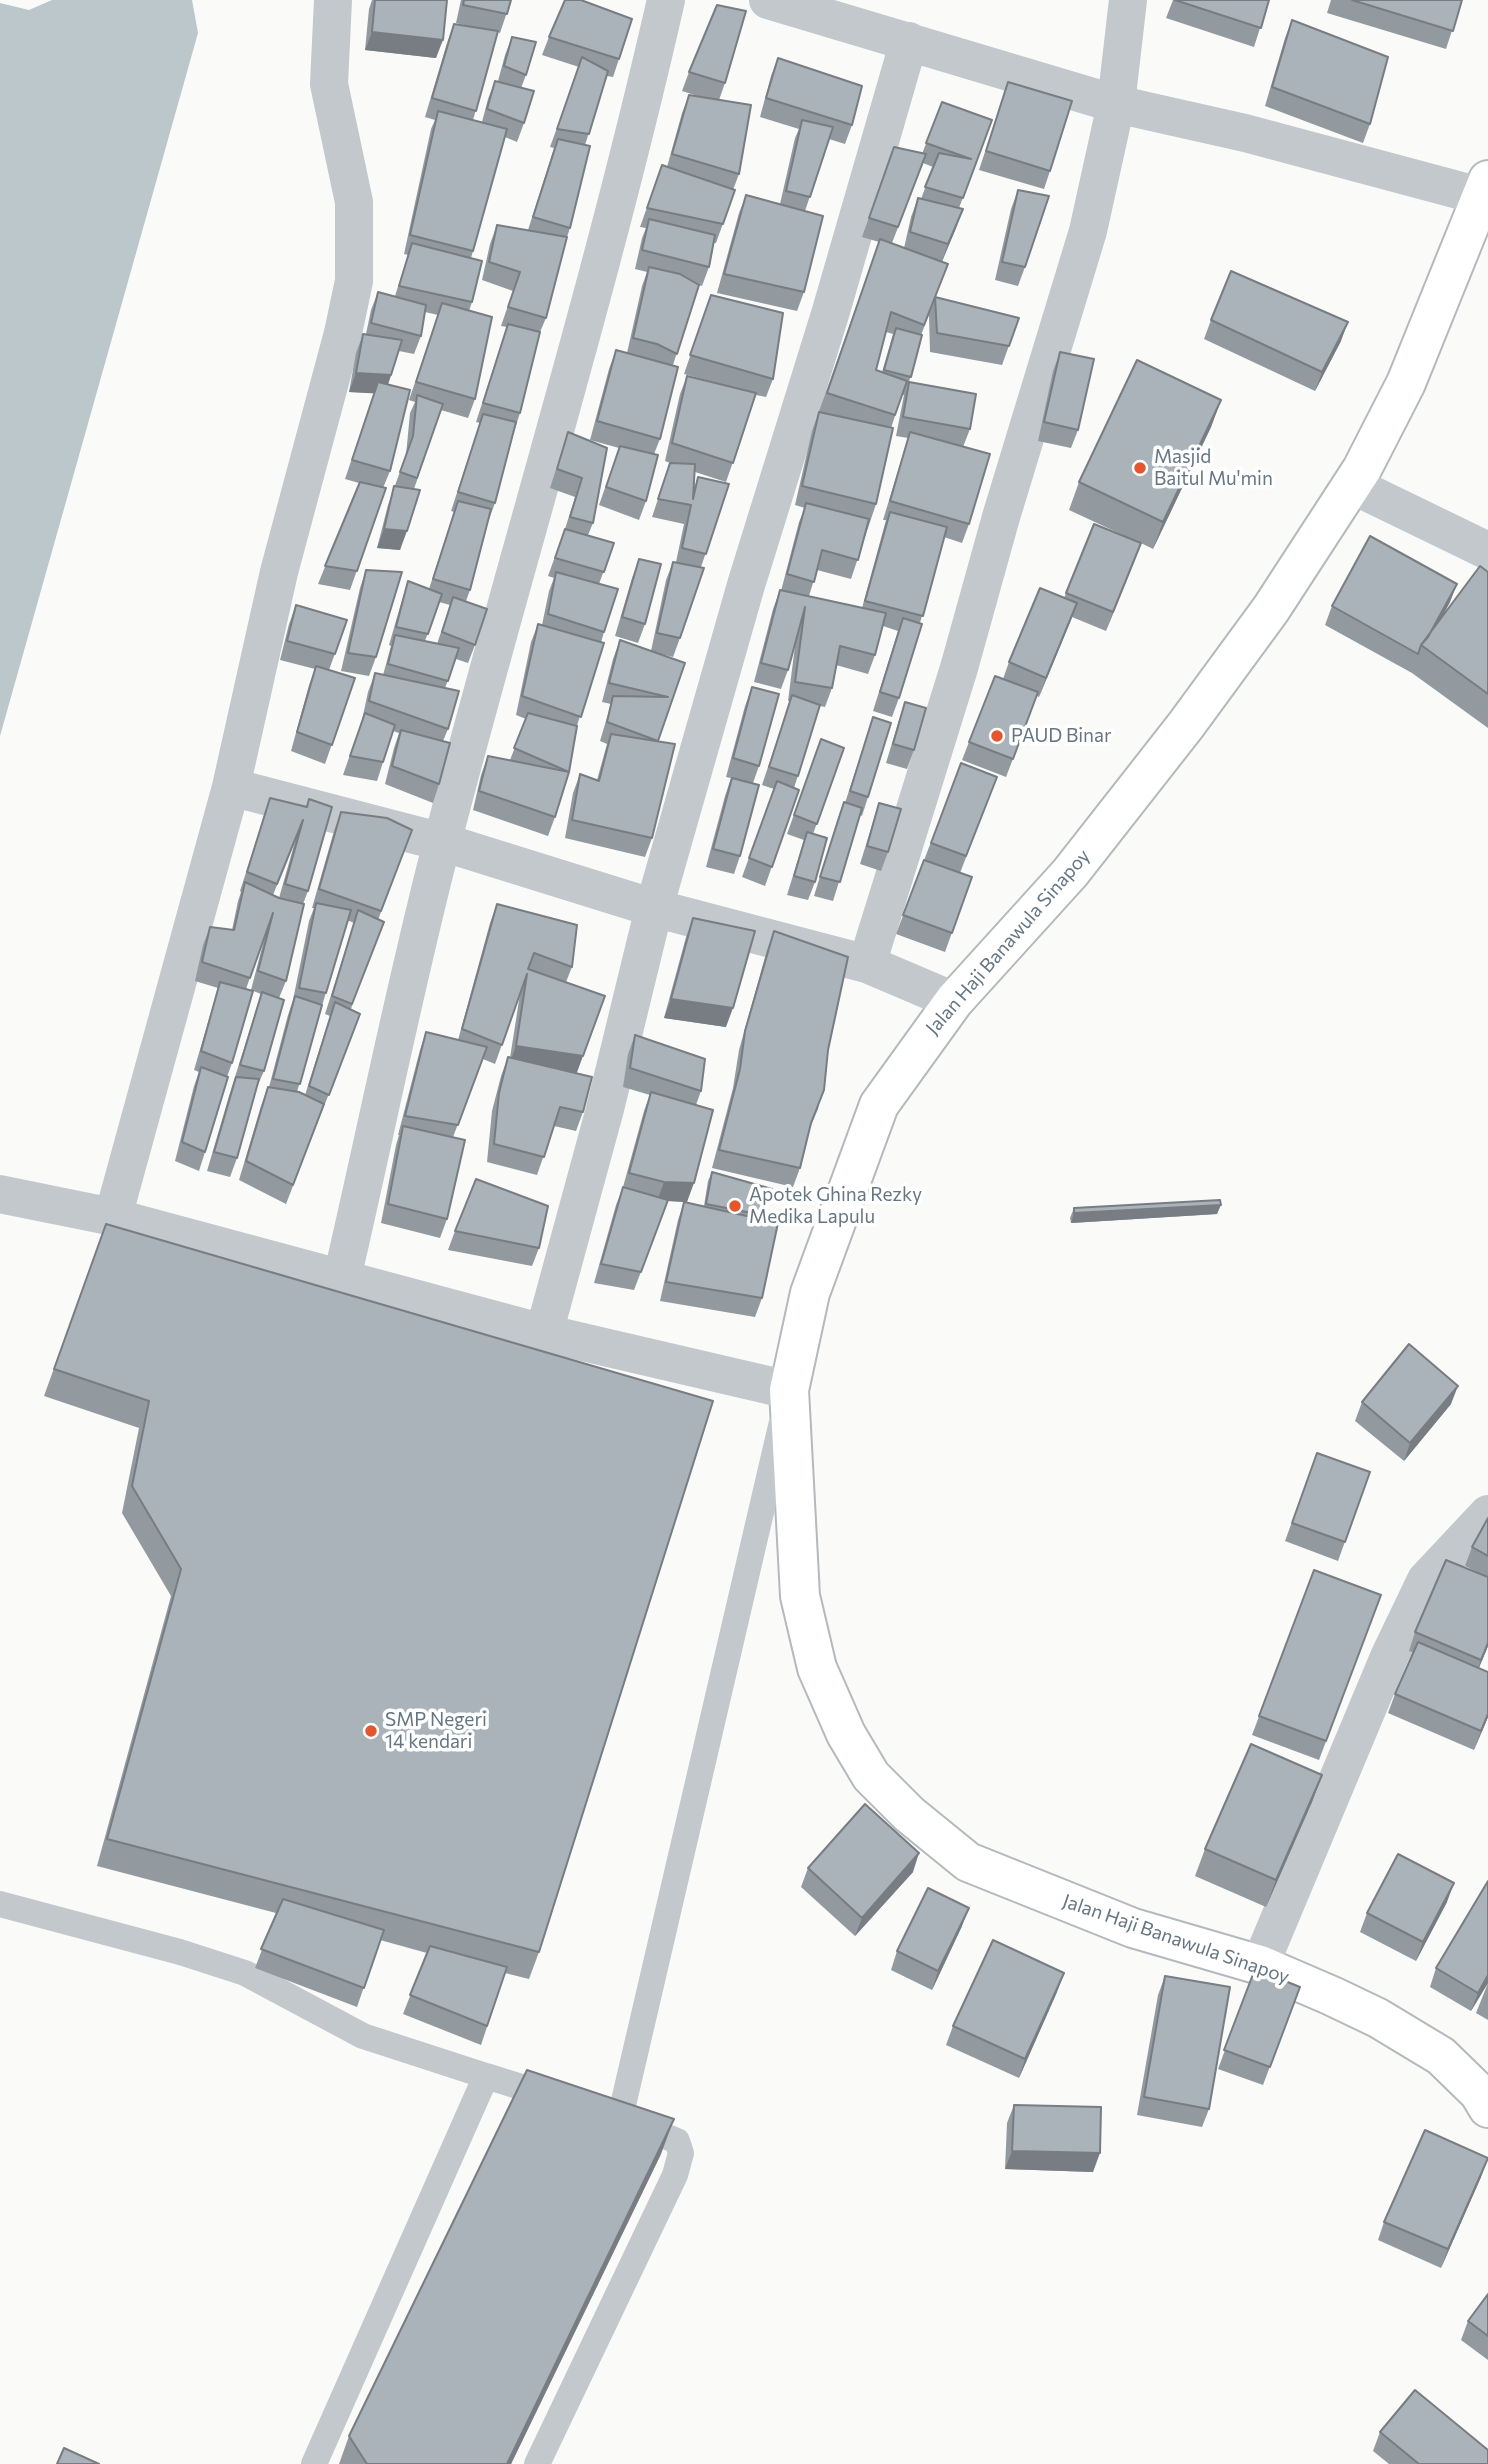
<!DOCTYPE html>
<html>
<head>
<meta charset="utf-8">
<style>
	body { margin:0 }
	canvas { display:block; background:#fafaf8 }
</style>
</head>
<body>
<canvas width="1488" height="2464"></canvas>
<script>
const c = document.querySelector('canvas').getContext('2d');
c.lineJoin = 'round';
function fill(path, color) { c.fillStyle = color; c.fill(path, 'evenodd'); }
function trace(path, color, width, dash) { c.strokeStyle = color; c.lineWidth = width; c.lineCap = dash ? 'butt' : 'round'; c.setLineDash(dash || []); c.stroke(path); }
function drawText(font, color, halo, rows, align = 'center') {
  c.font = font + ' Commissioner,sans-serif'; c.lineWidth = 7; c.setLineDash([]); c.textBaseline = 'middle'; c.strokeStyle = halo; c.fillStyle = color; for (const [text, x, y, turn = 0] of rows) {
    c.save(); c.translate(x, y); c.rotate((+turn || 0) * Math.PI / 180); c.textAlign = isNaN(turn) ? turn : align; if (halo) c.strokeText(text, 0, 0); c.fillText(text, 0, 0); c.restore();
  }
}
fill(new Path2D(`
	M52,0H192L198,33L0,736V3L29,10Z`), '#bbc7cb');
const trunk = new Path2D(`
	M1488,180L1406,383L1362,469L1271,609L1186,725L1070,873L954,1001L879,1105L810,1293L789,1390L800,1596L817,1668L846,1734L871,1776L909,1814L968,1862L1133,1928L1260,1965L1332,1996L1378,2018L1441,2056L1479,2093L1488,2108`);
trace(trunk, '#b4b9bd', 42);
trace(new Path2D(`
	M0,1904L180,1952L245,1973L363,2036L486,2076
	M603,2113L620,2118L781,1426
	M314,2464L486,2076L553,2097
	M537,2464L675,2175L681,2153L677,2141L635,2124`), '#c3c8cc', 26);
trace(new Path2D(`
	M333,0L329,84L354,202V281L343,333L279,572L231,787L113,1217L544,1333L789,1390
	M768,0L1116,104L1245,133L1484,197
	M1352,485L1488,551
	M231,787L442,842L654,908L867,964L954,1001
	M867,964L959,668L1001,517L1088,231L1116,104L1128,0
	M0,1194L113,1217
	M342,1278C376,1132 405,984 443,839C516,559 602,282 666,0
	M544,1333L605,1109L654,908L746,585L831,311L909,41
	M1260,1965L1389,1657L1426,1580L1488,1514`), '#c3c8cc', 38);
trace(trunk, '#fff', 38);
fill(new Path2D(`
	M372,0H447L436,58L365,50L369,9Z
	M461,0H511L500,33L498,32L473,120L482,122L488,99L495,81H498L505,55L512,37L526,75L521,88L524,123L517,142L505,137L471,258L472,302L469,311L475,399L468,418L441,410L414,489L400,550L377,548L388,505L406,455L410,413L415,402L409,400L438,315L425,312L421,336L414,354L399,351L388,385L390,471L383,488H386L350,590L318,584L359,483L345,479L374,393L349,392L356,353L363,334H366L371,310L378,292L395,296L408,255L404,254L431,129L435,120L425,117L447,43L454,24L476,28L456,23Z
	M1173,0H1269L1254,47L1166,18Z
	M1331,0H1462L1446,49L1327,13Z
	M1292,20L1370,124L1363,143L1265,106L1285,38Z
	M549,37L619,59L613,77L607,76L585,145L570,228L566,240L546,318L540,332L520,413L514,432L495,503L488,522H487L470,590L466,601L475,645L468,663L456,659L445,688L448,729L443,741L439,784L433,803L385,784L394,748L399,733L393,731L377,781L343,775L362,720L368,692L375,673L383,675L391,646L389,645L402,600L408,581L429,589L454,512L451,511L480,423L476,422L507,327L501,326L513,291L482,280L490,244L497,225L528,230L554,148L550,147L579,67L542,55ZM439,602L450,605L437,644L425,641Z
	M778,58L852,125L845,144L829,139L805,211L804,292L797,311L717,293L739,213L746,195L780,204L795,138L799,129L760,117L771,76Z
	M689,72L725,83L719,100L739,174L733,190H735L716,243H713L709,267L702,286L698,285L673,365L660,439L654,454L646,501L639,520L599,505L619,448L590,440L609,369L616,350L627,353L642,286L647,272L635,269L642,238L646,228L640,227L662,165L667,167L682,113L689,95L701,97L682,91Z
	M1008,82L1050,171L1044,189L979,170Z
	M942,102L992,120L959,208L956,228L942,262L936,297L1019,318L1002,365L930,352L929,315L921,335L909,382L970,429L963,447L969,524L962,543L944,537L899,698L892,717L873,711L898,631L883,626L875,655L868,674L836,665L832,688L825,707L820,706L794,788L799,790L765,886L742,877L774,789L762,785L790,701H788L796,638L788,670L781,689L754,682L773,609L780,590L781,591L799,522L805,508L795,505L812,431L879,242L862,237L894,147L922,154ZM923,163L933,167L921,199L918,198L911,217L904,248L892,243ZM886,332L893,334L882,372L876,370ZM902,395H904L896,436L908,438L883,520H886L862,608L809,596L817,570L851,579L876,504L891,428Z
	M1018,190L1025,267L1018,286L995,280L1011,209Z
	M711,295L773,379L766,397L756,395L726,482L695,472L694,489L698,477L729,484L701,567L680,638L673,657L661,654L685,663L658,742L652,838L645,857L565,838L573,793L580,774L597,780L607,744L600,741L611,704L602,702L613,659L620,640L651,651L666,580L673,562H676L684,524L652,517L670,463L665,461L680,394L687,376L720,384L684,374Z
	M1211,320L1341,341L1315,391L1204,339Z
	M1060,352L1078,430L1071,448L1038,441L1053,371Z
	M1221,400L1211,427L1153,549L1141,543L1106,631L1072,617L1039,697L1037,696L1006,777L962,760L969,742L1003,679L1009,662L1064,598L1094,524L1140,543L1069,510L1079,482Z
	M568,432L607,448L593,523L588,535L614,543L599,584L604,632L577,726L555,817L548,836L473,810L481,775L488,756L510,760L526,719L516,715L531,642L538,624L542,625L549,591L554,578L548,576L565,529L575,497L550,488Z
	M639,559L645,624L638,643L615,636L632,578Z
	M366,570L376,657L369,676L341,671L360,588Z
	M1488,572V728L1412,673L1325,625L1332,606L1450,602L1442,617Z
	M296,605L347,620L329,670L355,678L325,764L291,751L309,685L315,669L280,660L289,624Z
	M752,687L759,766L753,783L740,856L734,874L706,867L725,796L731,778L726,777L745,706Z
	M905,702L914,750L907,769L886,763L899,720Z
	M873,717L868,797L862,816L860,815L833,901L814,896L837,821L844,802L845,803Z
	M821,739L844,748L813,834L815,882L808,900L787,895L804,840L787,834Z
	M961,763L997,777L960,873L972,877L945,952L896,934Z
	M270,798L306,807L308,891L303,904L286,981L279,998L264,1071L256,1089L237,1158L230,1177L207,1171L229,1096L261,994L251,990L266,932L246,989L232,1063L227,1077L205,1152L199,1171L175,1161L194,1086L199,1072L194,1070L218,988L195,981L203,945L210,927L232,930L238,901L241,892L240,891ZM296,838L279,898L273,895Z
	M879,803L888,852L881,871L860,864L873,822Z
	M341,812L412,830L378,920L351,1009L360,1014L286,1204L239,1180L261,1106L268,1087H269L288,1015L293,1000L309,921L314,908H312L334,831ZM347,920L354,923L325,1014L330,1016L305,1095L297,1092Z
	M497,904L572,967L566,982L605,996L576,1073L583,1112L576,1131L554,1126L537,1175L487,1162L492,1111L501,1076L508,1057L510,1058L520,994L495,1064L483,1059L453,1137L447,1219L440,1238L381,1223L396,1145L399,1135H398L420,1050L426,1032L458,1040L490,923Z
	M693,918L726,1027L664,1018L686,937Z
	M774,931L828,1050L818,1109L810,1128L800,1168L793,1187L712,1168L733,1088L739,1050L767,950Z
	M635,1035L701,1091L696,1105L687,1202L704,1206L708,1181L712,1172L772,1189L760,1219L762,1298L755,1317L660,1301L678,1220L684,1202L668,1201L634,1290L594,1283L616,1205L623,1187L644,1111L650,1095L623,1087L628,1054Z
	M1074,1208L1217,1214L1071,1223L1070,1218Z
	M106,1224L539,1952L529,1979L505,1973L481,2045L403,2014L427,1953L380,1940L357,2007L255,1968L276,1913L97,1866L171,1596L122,1513L139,1428L44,1396Z
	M455,1231L539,1248L532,1266L448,1250Z
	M1362,1402L1451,1404L1404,1461L1355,1421Z
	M1317,1453L1370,1472L1338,1561L1285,1541Z
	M1488,1518V1646L1479,1668L1488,1672V1717L1474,1750L1388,1713L1395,1694L1414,1653L1409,1651L1415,1632L1477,1572L1465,1566L1472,1547Z
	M1314,1570L1381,1595L1319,1760L1252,1735Z
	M1322,1775L1312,1802L1266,1907L1195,1876L1205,1849Z
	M808,1868L913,1872L855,1936L801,1887Z
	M1447,1902L1416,1961L1360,1932L1367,1913Z
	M962,1926L932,1990L891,1970L897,1951Z
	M1436,1968L1488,1983L1471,2011L1430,1987Z
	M1255,1969L1300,1987L1263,2085L1218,2069Z
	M1165,1976L1209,2109L1202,2127L1137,2115L1158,1995Z
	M1488,1983V2020L1476,2013Z
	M1057,1992L1019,2078L946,2045L953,2026Z
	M1014,2105L1093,2172L1005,2169L1007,2123Z
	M661,2154L511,2464H339L349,2436Z
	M1481,2177L1441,2268L1378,2240L1384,2222Z
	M1488,2294V2360L1461,2340L1468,2321Z
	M1380,2432L1488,2464H1389L1373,2451Z`), '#929a9f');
fill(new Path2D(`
	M372,32L443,40L436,58L365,50Z
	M963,209L956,228L941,263L948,244Z
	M1348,322L1341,341L1315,391L1322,372Z
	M356,373L391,375L384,394L349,392Z
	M1221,400L1211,427L1153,549L1163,522Z
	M384,529L407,531L400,550L377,548Z
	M1141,543L1134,562L1106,631L1113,612Z
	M1457,584L1450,602L1425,648L1423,646Z
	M1077,603L1070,622L1039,697L1046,678Z
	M671,999L733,1008L726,1027L664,1018Z
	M516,1046L583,1056L576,1075L509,1065Z
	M664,1182L694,1183L687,1202L668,1201L634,1290L668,1201H657Z
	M1221,1205L1217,1214L1071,1223L1074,1213Z
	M1458,1386L1451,1404L1404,1461L1410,1443Z
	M1488,1643V1646L1474,1679L1481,1660Z
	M1488,1714V1717L1474,1750L1481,1731Z
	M1322,1775L1312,1802L1266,1907L1276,1880Z
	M919,1853L913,1872L855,1936L862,1918Z
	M1454,1883L1447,1902L1416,1961L1423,1942Z
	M969,1908L962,1926L932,1990L938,1971Z
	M1064,1973L1057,1992L1019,2078L1025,2059Z
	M1488,1975V1983L1471,2011L1478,1993Z
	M674,2119L661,2154L511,2464H507Z
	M1012,2151L1100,2153L1093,2172L1005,2169Z
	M1488,2158L1481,2177L1441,2268L1448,2249Z`), '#777d82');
const building = new Path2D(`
	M375,0H447L443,40L372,32Z
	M464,0H511L507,14L463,5Z
	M565,0H581L632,19L619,59L549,37Z
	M1175,0H1269L1261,28Z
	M1352,0H1462L1453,31Z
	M717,5L746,11L725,83L689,72Z
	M1292,20L1388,57L1370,124L1272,87Z
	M454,24L498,31L476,111L432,98Z
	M512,37L536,42L526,75L504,66Z
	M582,57L608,71L589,134L557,129Z
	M778,58L862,86L852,125L766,98Z
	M495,81L534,91L524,123L487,109Z
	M1008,82L1072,101L1050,171L986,151Z
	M689,95L751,105L739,174L672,154Z
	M942,102L992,120L963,198L925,187L939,153L971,159L926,143Z
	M438,111L507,129L473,251L410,235Z
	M802,120L833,127L810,197L786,191Z
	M558,139L590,146L570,228L533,217Z
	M894,147L926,154L898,227L869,218Z
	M662,165L735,190L723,224L647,208Z
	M1018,190L1049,196L1025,267L1002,262Z
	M746,195L823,216L804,292L724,274Z
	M918,198L963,209L948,244L910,232Z
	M649,219L715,235L709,267L642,250Z
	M497,225L567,237L546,318L508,307L520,272L489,262Z
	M880,239L948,264L935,297L1019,318L1009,346L937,333L935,297L924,325L891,312L876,370L907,381L895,415L827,393Z
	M412,243L482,261L472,302L399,286Z
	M649,267L680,274L699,285L677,354L657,344L633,338Z
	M1231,271L1348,322L1322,372L1211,320Z
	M378,292L426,305L421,336L371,323Z
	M711,295L783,313L773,379L690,355Z
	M442,303L492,317L475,399L416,382Z
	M508,324L540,332L520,413L483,403Z
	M896,328L922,335L911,377L884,370Z
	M363,334L402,340L391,375L356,373Z
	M616,350L678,367L660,439L597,421Z
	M1060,352L1094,359L1078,430L1044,422Z
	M1137,360L1221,400L1163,522L1079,482Z
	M687,376L756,393L733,463L672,443Z
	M378,382L410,390L390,471L352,460Z
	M909,382L976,394L970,429L903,417Z
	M417,395L443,404L417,478L400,472L413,436Z
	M819,412L893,428L876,504L802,486Z
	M483,414L516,422L495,503L458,492Z
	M568,432L607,448L593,523L570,517L582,478L557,469Z
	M910,432L990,454L969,524L890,501Z
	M620,446L658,455L646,501L606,487Z
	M670,463L695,464L693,499L698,477L729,484L706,554L682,548L691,505L658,499Z
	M360,482L386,488L357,571L325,566Z
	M394,486L420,490L407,531L384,529Z
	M458,501L491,509L470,590L433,579Z
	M806,503L869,519L858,560L822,550L814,582L787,574Z
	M890,512L947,527L923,616L865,601Z
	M1094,524L1141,543L1113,612L1066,593Z
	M565,529L614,543L604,572L555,558Z
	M1370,536L1457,584L1428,637L1421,645L1418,654L1332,606Z
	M639,559L661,564L645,624L622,617Z
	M673,562L704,568L680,638L657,633Z
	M1480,566L1488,572V694L1421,645Z
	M366,570L402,572L376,657L348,653Z
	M556,572L618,589L604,632L548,614Z
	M408,581L442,594L428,634L396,627Z
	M1040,588L1077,603L1046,678L1009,662Z
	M780,590L886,613L875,655L840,646L832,688L795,682L805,607L788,670L761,663Z
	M453,597L487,609L475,645L442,632Z
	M296,605L347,620L335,654L287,641Z
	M903,618L922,624L899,698L880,692Z
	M538,624L604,643L581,717L522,696Z
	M395,635L459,648L448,681L388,664Z
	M620,640L685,663L658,741L607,722L613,696L668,697L609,683Z
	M316,666L355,678L332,745L297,732Z
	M375,673L459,691L448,729L369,701Z
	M995,676L1038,692L1013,759L969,742Z
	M752,687L779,694L759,766L733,758Z
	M792,695L820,705L798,776L769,767Z
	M905,702L926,708L914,750L893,744Z
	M365,713L395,725L383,762L350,756Z
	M528,713L577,726L569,772L514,748Z
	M873,717L891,723L868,797L850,791Z
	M401,730L450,743L439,784L392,766Z
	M611,734L675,744L652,838L572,820L580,774L599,781Z
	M821,739L844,748L817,824L794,815Z
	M488,756L569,772L555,817L479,791Z
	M961,763L997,777L966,856L931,843Z
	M732,778L759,785L740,856L713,849Z
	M777,781L799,790L772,867L749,858Z
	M270,798L307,807L309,799L332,807L308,891L285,884L303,820L277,884L247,872Z
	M844,802L862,808L840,882L820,877Z
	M879,803L901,809L888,852L867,846Z
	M341,812L387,818L412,830L381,911L319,889Z
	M807,832L827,838L815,882L794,876Z
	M924,860L972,877L952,933L903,915Z
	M245,882L279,898L304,904L286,981L258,971L273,913L250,978L202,962L210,927L234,930Z
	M316,903L351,910L326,993L299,988Z
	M497,904L577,925L572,967L534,953L528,969L605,996L583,1056L516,1046L527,974L502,1045L462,1029Z
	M358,910L384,922L352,1004L332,996Z
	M693,918L755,931L733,1008L671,999Z
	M774,931L848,957L828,1050L824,1090L811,1123L800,1168L719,1150L740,1069L745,1031Z
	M220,982L253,991L232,1063L201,1051Z
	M262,992L284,1000L264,1071L240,1065Z
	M295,996L322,1005L300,1084L273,1079Z
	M335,1002L360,1014L329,1095L309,1086Z
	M426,1032L487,1047L458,1125L405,1116Z
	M635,1035L705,1059L701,1091L630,1068Z
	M508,1057L592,1077L583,1112L560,1107L544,1157L494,1144L499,1093Z
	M201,1067L228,1077L205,1152L182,1142Z
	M236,1077L259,1079L237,1158L214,1152Z
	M268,1087L299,1092L324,1104L293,1185L246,1161Z
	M651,1092L713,1110L694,1183L664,1182L629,1173Z
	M403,1126L465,1140L447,1219L388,1204Z
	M712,1172L772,1189L762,1215L706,1204Z
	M476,1179L548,1206L539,1248L455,1231Z
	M623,1187L668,1200L641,1272L601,1264Z
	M1220,1200L1221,1205L1074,1213V1208Z
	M684,1202L778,1223L762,1298L666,1282Z
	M106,1224L713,1401L539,1952L107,1839L181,1569L132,1486L149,1401L54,1369Z
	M1409,1344L1458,1386L1410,1443L1362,1402Z
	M1317,1453L1370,1472L1345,1542L1292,1523Z
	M1488,1518V1556L1472,1547Z
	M1446,1560L1488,1577V1643L1481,1660L1415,1632Z
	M1314,1570L1381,1595L1326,1741L1259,1716Z
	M1418,1642L1488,1672V1714L1481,1731L1395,1694Z
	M1251,1744L1322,1775L1276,1880L1205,1849Z
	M865,1804L919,1853L862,1918L808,1868Z
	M1398,1854L1454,1883L1423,1942L1367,1913Z
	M1488,1881V1975L1478,1993L1436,1968Z
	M928,1888L969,1908L938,1971L897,1951Z
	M283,1899L384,1930L364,1988L261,1949Z
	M993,1940L1064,1973L1025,2059L953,2026Z
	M430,1946L507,1967L487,2026L410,1995Z
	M1255,1969L1300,1987L1270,2067L1224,2050Z
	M1165,1976L1230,1987L1209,2109L1144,2097Z
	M527,2070L674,2119L507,2464H367L349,2436Z
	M1014,2105L1101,2107L1100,2153L1012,2151Z
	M1425,2130L1488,2158L1448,2249L1384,2222Z
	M1488,2294V2336L1468,2321Z
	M1415,2390L1488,2450V2464H1419L1380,2432Z
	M64,2448L99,2464H57Z`);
fill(building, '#aab3b9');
trace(building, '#777d82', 2);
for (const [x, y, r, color] of [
	[1140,468,7,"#e4572e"],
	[997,736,7,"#e4572e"],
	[735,1206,7,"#e4572e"],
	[371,1731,7,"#e4572e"]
]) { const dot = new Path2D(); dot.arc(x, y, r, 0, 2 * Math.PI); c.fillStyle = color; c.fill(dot); trace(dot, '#fff', 2.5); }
drawText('19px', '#657683', '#fff', [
	["Masjid",1154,457],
	["Baitul Mu'min",1154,479],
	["PAUD Binar",1011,736],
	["Apotek Ghina Rezky",749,1195],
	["Medika Lapulu",749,1217],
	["SMP Negeri",385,1720],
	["14 kendari",385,1742]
], 'left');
drawText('19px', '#657683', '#fff', [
	["Jalan Haji Banawula Sinapoy",1008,942,-49],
	["Jalan Haji Banawula Sinapoy",1176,1939,19]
]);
</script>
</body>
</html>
